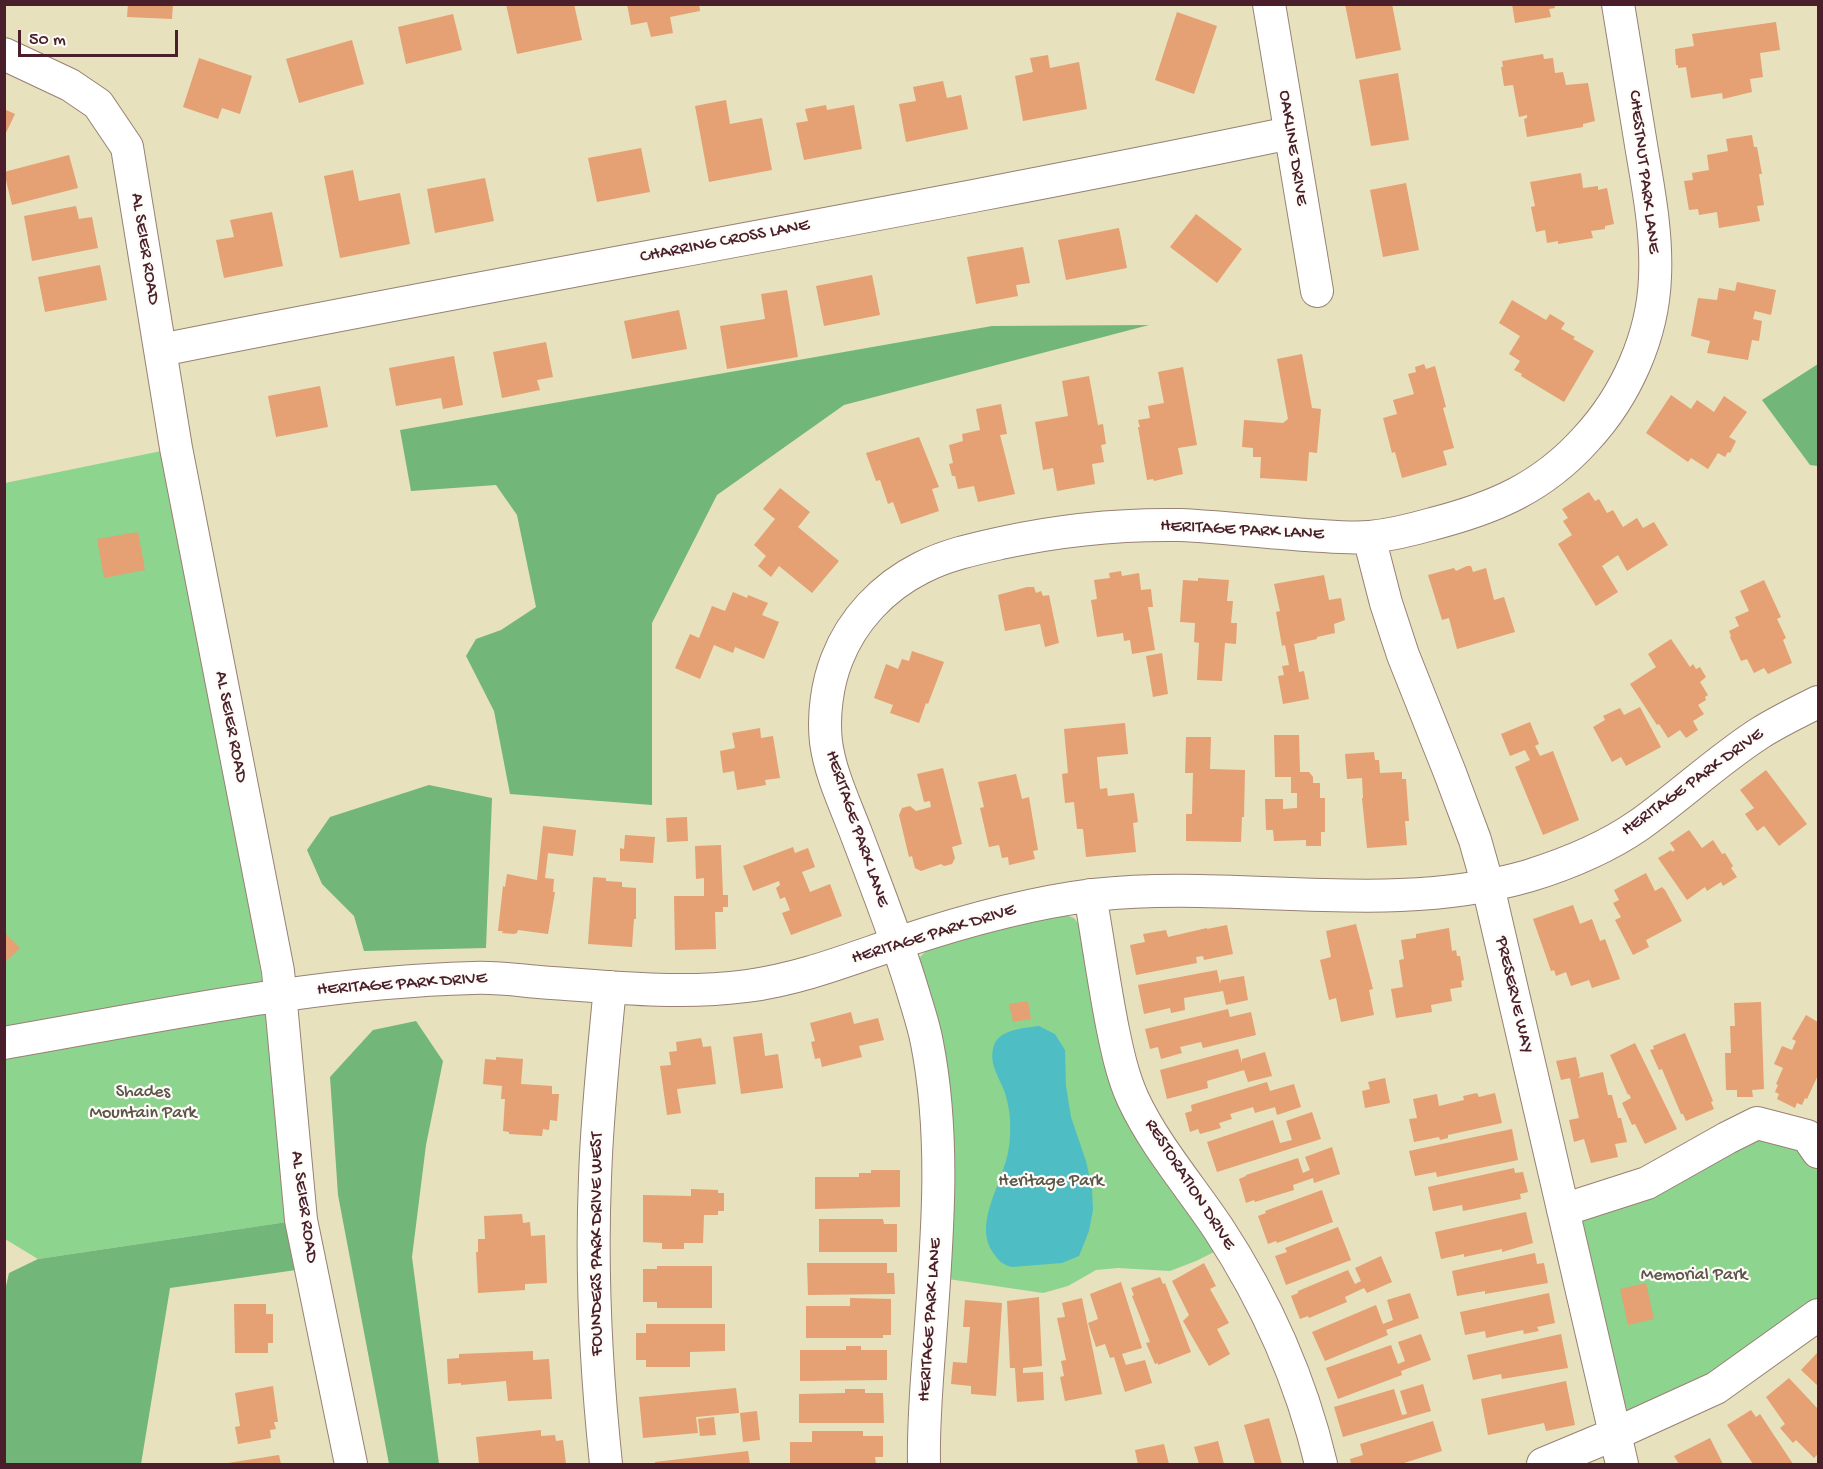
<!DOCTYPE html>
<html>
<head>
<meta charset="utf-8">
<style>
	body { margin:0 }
	#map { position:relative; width:1823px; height:1469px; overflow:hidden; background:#e7e1bd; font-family:"Gochi Hand",sans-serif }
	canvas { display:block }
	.frame { position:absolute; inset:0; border:6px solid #4a1f2b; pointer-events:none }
	.scale { position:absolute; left:18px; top:30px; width:160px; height:27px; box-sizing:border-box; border:3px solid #4a1f2b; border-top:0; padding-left:8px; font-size:18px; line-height:21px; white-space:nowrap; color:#4a1f2b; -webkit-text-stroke:4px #fdfcf7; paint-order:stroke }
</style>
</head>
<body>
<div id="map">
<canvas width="1823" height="1469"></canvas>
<div class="frame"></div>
<div class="scale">50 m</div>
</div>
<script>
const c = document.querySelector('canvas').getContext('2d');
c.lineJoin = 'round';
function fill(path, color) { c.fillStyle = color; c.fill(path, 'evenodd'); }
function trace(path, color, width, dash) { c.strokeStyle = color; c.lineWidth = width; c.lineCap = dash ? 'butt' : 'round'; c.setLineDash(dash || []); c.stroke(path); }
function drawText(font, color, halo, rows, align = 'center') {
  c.font = font + ' "Gochi Hand",sans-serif'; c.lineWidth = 4.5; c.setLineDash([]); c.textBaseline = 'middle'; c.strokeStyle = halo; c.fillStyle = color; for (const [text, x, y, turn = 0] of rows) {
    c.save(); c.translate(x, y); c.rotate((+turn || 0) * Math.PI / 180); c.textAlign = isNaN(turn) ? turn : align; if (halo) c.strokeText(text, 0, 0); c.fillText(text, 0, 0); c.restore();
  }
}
fill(new Path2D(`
	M176,448L301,1220L38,1259L5,1239V483Z
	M1063,914L1074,918L1082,928L1104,1048L1216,1251L1196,1261L1170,1271L1118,1268L1096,1270L1068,1286L1043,1293L948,1279L918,968L920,957L933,944Z
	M1757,1123L1818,1152V1308L1622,1428L1570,1207Z`), '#8dd48f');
fill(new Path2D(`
	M1149,325L844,405L717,495L652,623V805L510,794L494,711L466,656L476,639L501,630L536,607L517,515L496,485L411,491L400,430L992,326Z
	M1818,364V466L1810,465L1762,400Z
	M429,785L492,798L486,948L364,951L354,916L322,884L307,850L330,817Z
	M416,1021L443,1061L426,1145L412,1257L439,1464H389L338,1195L330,1077L373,1030Z
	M294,1221L303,1269L170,1288L141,1464H5L4,1295L9,1273L38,1259Z`), '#72b67a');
fill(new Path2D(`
	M1039,1026L1055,1034L1065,1050L1066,1086L1071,1117L1086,1161L1092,1188L1093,1210L1089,1231L1079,1256L1062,1263L1012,1267C1003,1265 999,1261 994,1254C975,1229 995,1195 1003,1170C1007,1159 1010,1146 1010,1134C1011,1120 1009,1106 1005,1093C999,1076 988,1064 994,1045C1000,1029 1025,1028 1039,1026Z`), '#4fbec4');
fill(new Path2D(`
	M128,4H173L172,19L127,17Z
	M506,4H574L582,40L517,54Z
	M627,4H699L700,11L670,17L673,33L651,37L647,22L631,25Z
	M1345,4H1392L1401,50L1356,59Z
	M1512,4H1554L1555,8L1549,9L1551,17L1515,23Z
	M1177,12L1217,26L1194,94L1155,80Z
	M453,14L462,50L406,64L398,27Z
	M1776,22L1780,50L1760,53L1763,77L1750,79L1752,92L1723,99L1722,93L1691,98L1686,67L1678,68V65H1676L1675,49L1694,46L1692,34Z
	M352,40L364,84L299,103L286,59Z
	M1543,54L1544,59L1553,58L1555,73L1563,72L1566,85L1588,83L1595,121L1583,124V127L1527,137L1524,119L1527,118V115L1519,117L1513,85L1504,86L1501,67H1503L1502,61Z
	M1048,55L1050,68L1079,62L1087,109L1023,121L1015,76L1033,72L1030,58Z
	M199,58L252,76L240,114L222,108L218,119L183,107Z
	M1398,73L1409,140L1371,146L1359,80Z
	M943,81L947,98L961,95L968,129L906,142L899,104L916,101L913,87Z
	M726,100L730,124L762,118L772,170L709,182L695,106Z
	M826,105L827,110L854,105L862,149L804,160L796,123L808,121L805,109Z
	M4,109L15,114L4,137Z
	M1752,135L1754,147H1757L1762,174H1759L1764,205L1757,206L1760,221L1719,228L1717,212L1699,215L1698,209L1689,210L1684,181L1693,180L1692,173L1709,170L1707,155L1728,151L1726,139Z
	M641,148L650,192L597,202L588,158Z
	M69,155L78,188L12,205L4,172Z
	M353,170L359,201L400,193L410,244L340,258L324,176Z
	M1581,173L1583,188L1598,186V190L1607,188L1614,224L1605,226V229L1591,231L1593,238L1558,244V241L1547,243L1545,230L1536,232L1531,207L1535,206L1530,182Z
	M485,178L494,221L435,233L427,189Z
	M1406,183L1419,250L1383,257L1370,190Z
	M76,206L79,219L92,217L98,248L32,261L24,216Z
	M272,212L283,266L224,278L216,240L234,237L230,220Z
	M1196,214L1242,249L1217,283L1170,247Z
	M1119,228L1127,268L1066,280L1058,240Z
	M1023,247L1030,283L1016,285L1018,296L976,304L967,257Z
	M100,265L107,300L45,312L38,277Z
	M872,275L880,315L824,326L816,286Z
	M1737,282L1776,290L1771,315L1755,311L1753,319L1762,321L1759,341L1752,340L1748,360L1707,353L1710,341L1691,336L1698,298L1717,300L1719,288L1735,291Z
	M787,290L798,357L727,369L720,326L765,319L761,294Z
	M1512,300L1546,320L1550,314L1565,323L1561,329L1575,337L1573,339L1594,351L1564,402L1521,376L1522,374L1514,370L1520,361L1509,354L1520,336L1499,323Z
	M679,310L687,349L632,359L624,321Z
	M546,342L553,377L537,380L540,390L502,398L493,352Z
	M1302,354L1312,408L1321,409L1317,453L1309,452L1307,481L1260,478L1261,457H1253V448L1242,447L1244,420L1283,423L1288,419L1277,359Z
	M454,356L463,405L443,409L441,398L396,406L389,368Z
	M1424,364L1426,369L1435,366L1446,407L1443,408L1454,448L1443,451L1447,465L1402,478L1395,452L1392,453L1383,418L1397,414L1393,400L1414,394L1408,374L1416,372L1415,367Z
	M1183,367L1197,445L1178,448L1183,474L1154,481L1153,479L1147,480L1138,427H1140L1138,420L1150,418L1148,406L1164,403L1158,372Z
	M1089,376L1098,425L1103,424L1106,444L1101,445L1104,462L1092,464L1095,484L1057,491L1053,468L1043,470L1035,422L1068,416L1062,381Z
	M320,386L328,427L276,437L268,396Z
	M1671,395L1691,409L1697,400L1714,412L1724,396L1747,412L1729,437L1736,441L1730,453L1728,452L1725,457L1718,453L1708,469L1691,458L1688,462L1646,433Z
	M1001,404L1007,434L1000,435L1015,494L978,502L974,486L958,489L955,476H952L949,464L953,463L949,445L963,441L962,434L980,430L976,409Z
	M919,437L939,487L932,489L939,511L901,524L893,502L888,504L880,480L876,481L866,453Z
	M780,488L810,512L798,527L839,561L812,593L779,566L771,577L758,566L766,556L754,545L775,519L763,509Z
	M1589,492L1595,501L1599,499L1607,513L1613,510L1623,527L1637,518L1643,528L1654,522L1668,545L1627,571L1618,555L1602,566L1618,592L1596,606L1558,544L1572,535L1563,521L1568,518L1562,509Z
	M138,532L145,570L104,578L97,539Z
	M1467,566H1471L1473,572L1486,568L1494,600L1504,597L1515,632L1457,649L1449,618L1442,620L1428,575L1454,568L1456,571Z
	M1121,571L1122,576L1139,573L1141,590L1151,589L1153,607H1148L1155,650L1132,654L1130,640L1124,641L1123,633L1097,637L1091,600L1097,599L1094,580L1110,578L1109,573Z
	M1324,575L1329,600L1341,598L1345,620L1334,624L1335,633L1317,637V639L1294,644L1299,672L1304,671L1309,699L1283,704L1278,676L1284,675L1282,666L1289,665L1285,645L1282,646L1276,612L1280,611L1274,584Z
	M1198,578L1229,580L1227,601H1233L1231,623H1237L1236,644L1225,643L1222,681L1197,680L1199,643L1194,642L1195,623L1180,622L1183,580L1198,581Z
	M1764,580L1781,617L1777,619L1786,638L1783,640L1792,663L1768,674L1764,668L1754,673L1747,659L1741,661L1730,637L1731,636L1729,631L1739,626L1735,617L1749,611L1740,591Z
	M1027,587H1034L1036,593L1041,591L1043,596L1049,595L1059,643L1045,647L1040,624L1005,631L998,595Z
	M733,592L747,598L748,595L768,603L762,615L779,622L764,659L735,647L733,653L714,645L700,679L675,668L690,634L699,638L712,606L725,611Z
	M1671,639L1690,667L1693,664L1696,669L1700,667L1706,677L1700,682L1708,695L1705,697L1706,700L1698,705L1704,714L1693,721L1698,730L1686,738L1680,730L1668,738L1659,724L1657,725L1630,684L1656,667L1648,654Z
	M912,651L944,662L928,704L926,703L919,723L890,713L893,705L874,698L886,664L898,669L902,659L909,661Z
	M1162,653L1168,694L1153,697L1146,656Z
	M1640,707L1661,747L1626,766L1621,757L1612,762L1593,727L1605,720L1603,716L1620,708L1624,715Z
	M1530,722L1539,744L1535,746L1540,756L1553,751L1579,820L1543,835L1515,767L1530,760L1525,750L1510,756L1501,734Z
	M1125,723L1128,754L1097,757L1100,789L1107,788L1108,796L1134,793L1138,822L1133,823L1136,852L1086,857L1083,829H1077L1074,802L1065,803L1062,774L1068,773L1064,729Z
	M760,728L761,738L773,736L780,778L765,780L766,785L737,790L734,771L723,773L720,751L735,748L732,733Z
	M1274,735H1299L1300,772H1309L1313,777V783H1320V798H1325V832H1321V846H1306V840L1274,841L1273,830H1266L1265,799H1283V809L1297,808V793H1291V777H1275Z
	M1186,737H1211L1210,769L1245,770L1244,817H1242L1241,842L1186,841V814H1192L1193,773H1185Z
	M1374,752L1375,760H1379L1380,773L1402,772V779H1406L1409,821H1405L1407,845L1367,848L1362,798H1363L1362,778L1347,779L1345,754Z
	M943,768L962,844L952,847L955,858L952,864L944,866L941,864L921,871L915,868L912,856L909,857L899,815L902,808L910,806L916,811L931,807L930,801L924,802L917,774Z
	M1766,770L1807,824L1779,846L1764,826L1757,831L1745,814L1754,808L1740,790Z
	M1016,774L1022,799L1029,797L1038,850L1033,851L1035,859L1009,865L1008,857L1002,858L999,845L989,847L980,808L984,807L978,782Z
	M687,817L688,841L667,842L666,818Z
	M543,826L576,830L573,856L548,853L545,878L554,879L553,892H555L548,934L518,930L517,933L514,934L502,933L503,931H498L503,886L505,887L507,874L537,880Z
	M1689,830L1702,848L1713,840L1722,854L1725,853L1733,866L1731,868L1737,877L1723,886L1721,882L1707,891L1705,887L1687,900L1658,858L1671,850L1672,852L1675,850L1670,843Z
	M625,835L655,837L653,863L620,861V848L624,849Z
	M721,845L723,895H728V907H723V912H715L716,949L675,950L674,896H704V878L696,879L695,846Z
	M793,847L795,853L808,848L815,867L802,872L810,892L830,884L842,916L791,935L782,913L790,910L785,897L780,899L776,888L780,885L779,881L753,891L743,866Z
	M1646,873L1655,891L1662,887L1665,890L1682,921L1646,940L1649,947L1633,955L1615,920L1621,917L1613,903L1619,900L1614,890Z
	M593,877L606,878V881L622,882V887L636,888V919H634L632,947L588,944Z
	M1573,905L1580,924L1592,919L1600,941L1605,939L1620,979L1592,988L1589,980L1571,986L1566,972L1556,976L1554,970L1551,971L1533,919Z
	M1356,924L1373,989L1369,990L1374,1015L1341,1022L1336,998L1329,1000L1320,960L1331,957L1326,931Z
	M1227,925L1233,954L1204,960L1203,956L1196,957L1197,963L1136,975L1130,945L1145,942L1143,934L1166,930L1168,937L1207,928V929Z
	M1449,928L1452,951L1456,950L1457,956H1460L1464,980L1461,981L1462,987L1450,989L1452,1001L1431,1005L1432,1012L1396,1018L1391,989L1403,987L1399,960L1404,959L1401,940L1416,938V934Z
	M4,932L20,948L4,963Z
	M1217,970L1220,984L1221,980L1244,976L1248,1000L1226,1005L1223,991L1184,998L1185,1010L1171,1013L1170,1008L1144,1014L1138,985Z
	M1028,1001L1031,1019L1013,1022L1009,1004Z
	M1761,1002L1764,1089L1752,1090L1753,1097H1737V1090H1726L1725,1053H1731L1730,1026H1735L1734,1003Z
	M1228,1009L1230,1017L1251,1012L1256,1035L1203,1048L1201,1042L1180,1047L1182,1053L1161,1059L1158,1047L1150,1049L1145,1029Z
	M851,1012L854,1024L878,1018L884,1040L859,1046L862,1057L822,1067L820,1058L815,1059L811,1042L815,1041L810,1023Z
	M1806,1015L1818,1022V1075L1807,1099L1805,1098L1802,1105L1797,1103L1795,1108L1777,1099L1779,1094L1775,1092L1778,1085L1776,1084L1783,1068L1774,1064L1782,1046L1792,1050L1796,1041L1792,1039Z
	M762,1033L765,1056L778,1054L783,1088L741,1094L733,1037Z
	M1685,1033L1713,1101L1711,1102L1714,1109L1686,1121L1683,1114H1681L1662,1069L1659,1070L1650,1050L1654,1049L1653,1046Z
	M701,1038L703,1047L711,1046L716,1084L677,1089L681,1113L667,1115L660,1066L671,1065L669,1052L677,1051L676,1042Z
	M1635,1043L1677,1129L1645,1144L1635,1124L1632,1125L1622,1103L1631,1098L1629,1094L1628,1095L1610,1055Z
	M1238,1049L1242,1063V1059L1265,1052L1272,1076L1248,1082L1244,1070L1207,1081L1208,1088L1167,1099L1160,1070Z
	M496,1057L523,1059L521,1084L552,1086V1094H559L557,1121L550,1120L549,1130L543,1129L542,1136L509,1134V1132L503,1131L505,1099H501L502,1086L483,1084L485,1059L496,1060Z
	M1576,1057L1580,1076L1578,1078L1603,1072L1608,1095H1612L1618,1118H1621L1627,1142L1615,1144L1618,1157L1591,1163L1584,1139L1574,1142L1569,1120L1579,1118L1570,1078L1561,1080L1556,1061Z
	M1385,1078L1390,1103L1365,1108L1362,1091L1370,1089L1368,1082Z
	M1267,1082L1270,1091L1294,1084L1301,1107L1277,1115L1275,1107L1255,1113L1253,1107L1230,1114L1232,1119L1219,1123L1221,1128L1200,1134L1198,1129L1190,1132L1185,1113L1192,1111L1191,1105Z
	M1477,1093L1479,1097L1495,1093L1502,1123L1448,1135V1138L1440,1140L1439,1137L1414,1142L1409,1119L1417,1118L1413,1099L1437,1094L1439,1106L1464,1100L1463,1096Z
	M1312,1112L1321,1139L1217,1172L1207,1142L1273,1120L1280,1143L1292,1140L1286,1121Z
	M1512,1129L1518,1160L1437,1177L1436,1172L1415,1176L1409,1151Z
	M1332,1147L1340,1174L1314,1183L1313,1178L1293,1185L1294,1190L1255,1202L1254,1200L1246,1203L1239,1179L1246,1176V1175L1298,1158L1303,1173L1310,1170L1305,1157Z
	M1514,1168L1515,1173L1523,1172L1528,1192L1520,1194L1521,1199L1463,1211L1462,1205L1433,1211L1428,1187Z
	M871,1170H900V1207L815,1209V1177H859V1173H871Z
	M691,1189L718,1190V1193H724V1211H718V1215H704L703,1243H684V1249H662V1243L643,1242V1195L691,1196Z
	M1322,1190L1333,1222L1277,1243L1276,1241L1268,1244L1258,1216L1266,1213L1265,1211Z
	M1526,1212L1533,1243L1502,1252V1249L1464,1257V1254L1441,1259L1435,1232Z
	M522,1214L523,1223L530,1222L531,1236L545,1235L547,1283L525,1284V1290L478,1293L476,1252H478V1239H485L484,1216Z
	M819,1219H883L884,1224H897V1252H819Z
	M1338,1227L1351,1260L1286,1285L1275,1256L1287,1252L1285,1248Z
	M1535,1253L1537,1264L1544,1263L1548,1283L1485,1294V1291L1457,1296L1452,1271Z
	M1381,1256L1392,1282L1367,1293L1364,1288L1345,1297L1347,1302L1309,1318L1308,1316L1300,1319L1291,1296L1298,1293V1291L1348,1270L1355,1284L1361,1281L1355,1268Z
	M807,1263H887V1273H894L895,1294L808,1295Z
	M1204,1263L1216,1286L1210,1289L1229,1323L1217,1329L1230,1354L1209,1366L1183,1321L1189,1315L1172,1281Z
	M657,1266H712V1308H657V1302H643V1269H657Z
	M1160,1277L1163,1284L1165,1283L1191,1352L1158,1365V1363L1155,1364L1146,1343L1150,1342L1132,1296L1134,1295L1131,1288Z
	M1121,1282L1142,1348L1122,1354L1126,1365L1145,1360L1152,1383L1125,1392L1114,1357L1110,1358L1105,1344L1096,1347L1088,1323L1098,1319L1090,1294Z
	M1646,1283L1654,1319L1628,1325L1620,1289Z
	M1410,1293L1419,1318L1386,1330L1388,1335L1325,1361L1312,1332L1376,1305L1383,1324L1393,1320L1387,1300Z
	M1549,1293L1555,1323L1537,1327L1539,1331L1524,1334L1523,1330L1486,1338L1485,1331L1465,1335L1460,1312Z
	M1039,1297L1042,1366L1023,1368V1373L1043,1372L1044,1400L1017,1402L1015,1368H1010L1007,1301Z
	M850,1298L891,1299V1335H883V1338H806V1306H850Z
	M1082,1298L1102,1394L1065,1401L1060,1377L1064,1376L1061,1361L1066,1360L1057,1318L1065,1317L1062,1303Z
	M965,1300L1002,1303L996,1396L971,1394V1386L951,1384L953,1362L967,1363L970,1327H963Z
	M234,1304H266V1314H273V1343H268V1353H235Z
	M646,1324H725V1351L690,1352V1367H646V1360H636V1333H646Z
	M1421,1334L1431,1360L1401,1371L1402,1375L1338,1399L1326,1368L1391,1345L1398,1364L1405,1361L1398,1342Z
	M1561,1334L1568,1368L1502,1379L1501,1374L1473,1380L1467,1355Z
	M846,1346H861V1350H887V1380L800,1381V1350H846Z
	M533,1351V1360L549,1359L552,1399L508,1401L506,1381L461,1385V1383L448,1384L447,1359L459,1358V1354Z
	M1817,1353L1818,1355V1386L1801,1370Z
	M1789,1378L1818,1409V1454L1814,1458L1796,1440L1793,1443L1780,1428L1785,1424L1766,1397Z
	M1566,1381L1575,1425L1546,1431L1544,1423L1488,1435L1481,1399Z
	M1423,1384L1431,1411L1343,1437L1334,1407L1394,1389L1402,1415L1407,1414L1400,1391Z
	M273,1386L278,1422H274L276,1429L270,1430L271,1438L238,1444L235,1427L240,1426L235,1393Z
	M736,1388L739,1413L696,1417L698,1433L643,1438L639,1397Z
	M845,1389H865V1393H883L884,1423H799V1394L845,1393Z
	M1751,1410L1756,1417L1760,1414L1793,1464H1753L1727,1425Z
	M757,1411L760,1440L743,1442L740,1413Z
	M714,1417L716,1435L700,1436L698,1419Z
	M1269,1418L1282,1464H1255L1244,1425Z
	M1433,1421L1442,1451L1401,1464H1351L1350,1459L1363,1455L1360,1444Z
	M541,1430V1436L555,1435L556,1441L563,1440L566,1464H479L476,1437Z
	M812,1431H863V1436H883V1457H875L876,1464H790V1442H812Z
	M1710,1438L1723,1464H1679L1674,1456Z
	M1218,1441L1224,1464H1199L1194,1447Z
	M1164,1444L1169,1464H1138L1135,1450Z
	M748,1451L750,1464H655V1462Z
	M279,1455L281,1464H228V1463Z`), '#e5a073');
const minor = new Path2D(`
	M1269,4L1317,291
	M4,54L70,85L98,104L127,147L176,448L278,971L301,1220L351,1464
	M161,350C536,275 915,211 1290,133
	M1369,537L1386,603L1403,655L1450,773L1475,840L1488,886L1622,1464
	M1090,895C1098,940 1104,985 1113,1030C1118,1054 1123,1077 1133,1099C1155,1146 1190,1186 1218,1228C1266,1301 1301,1380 1321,1464
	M4,1043C160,1016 315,982 473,978C495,977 517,980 539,982C608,987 679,995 747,986C801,979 850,959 901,942C964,921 1028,903 1094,895C1238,879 1386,917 1528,876C1567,864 1606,848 1639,825C1680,796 1718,760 1760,733C1779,721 1798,712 1818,702
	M1563,1210L1647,1183L1727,1138L1757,1123L1807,1136L1818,1152
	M606,1464C596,1369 591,1274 595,1178C597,1114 604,1050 610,987
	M924,1464C923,1422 927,1380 930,1338C937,1240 946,1140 927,1043C924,1026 918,1009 913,992C897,938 876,886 856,833C845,804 830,773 826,742C823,716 827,684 837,659C852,620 883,587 921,568C946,555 974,549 1001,543C1060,530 1119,524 1180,525C1222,527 1264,532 1306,535C1327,536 1349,539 1370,537C1390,535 1411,530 1432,524C1494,508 1542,488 1586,439C1626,396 1653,336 1655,277C1657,235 1649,192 1642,151C1634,102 1626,53 1618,4
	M1543,1464L1615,1434L1716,1388L1818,1315`);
trace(minor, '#988074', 34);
trace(minor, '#fff', 32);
drawText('18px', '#4a1f2b', '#fdfcf7', [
	["OAKLINE DRIVE",1292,148,81],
	["CHESTNUT PARK LANE",1643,172,83],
	["CHARRING CROSS LANE",725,242,-11],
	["AL SEIER ROAD",144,249,81],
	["HERITAGE PARK LANE",1242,531,3],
	["AL SEIER ROAD",230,727,79],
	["HERITAGE PARK DRIVE",1693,783,-36],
	["HERITAGE PARK LANE",856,829,71],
	["HERITAGE PARK DRIVE",934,935,-17],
	["HERITAGE PARK DRIVE",402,985,-4],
	["PRESERVE WAY",1513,995,77],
	["RESTORATION DRIVE",1189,1185,57],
	["AL SEIER ROAD",303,1207,82],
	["FOUNDERS PARK DRIVE WEST",598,1244,-90],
	["HERITAGE PARK LANE",931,1320,-86]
]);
drawText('18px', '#5e5549', '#fdfcf7', [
	["Shades",143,1093],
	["Mountain Park",143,1114],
	["Heritage Park",1051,1182],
	["Memorial Park",1694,1276]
]);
</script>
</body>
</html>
